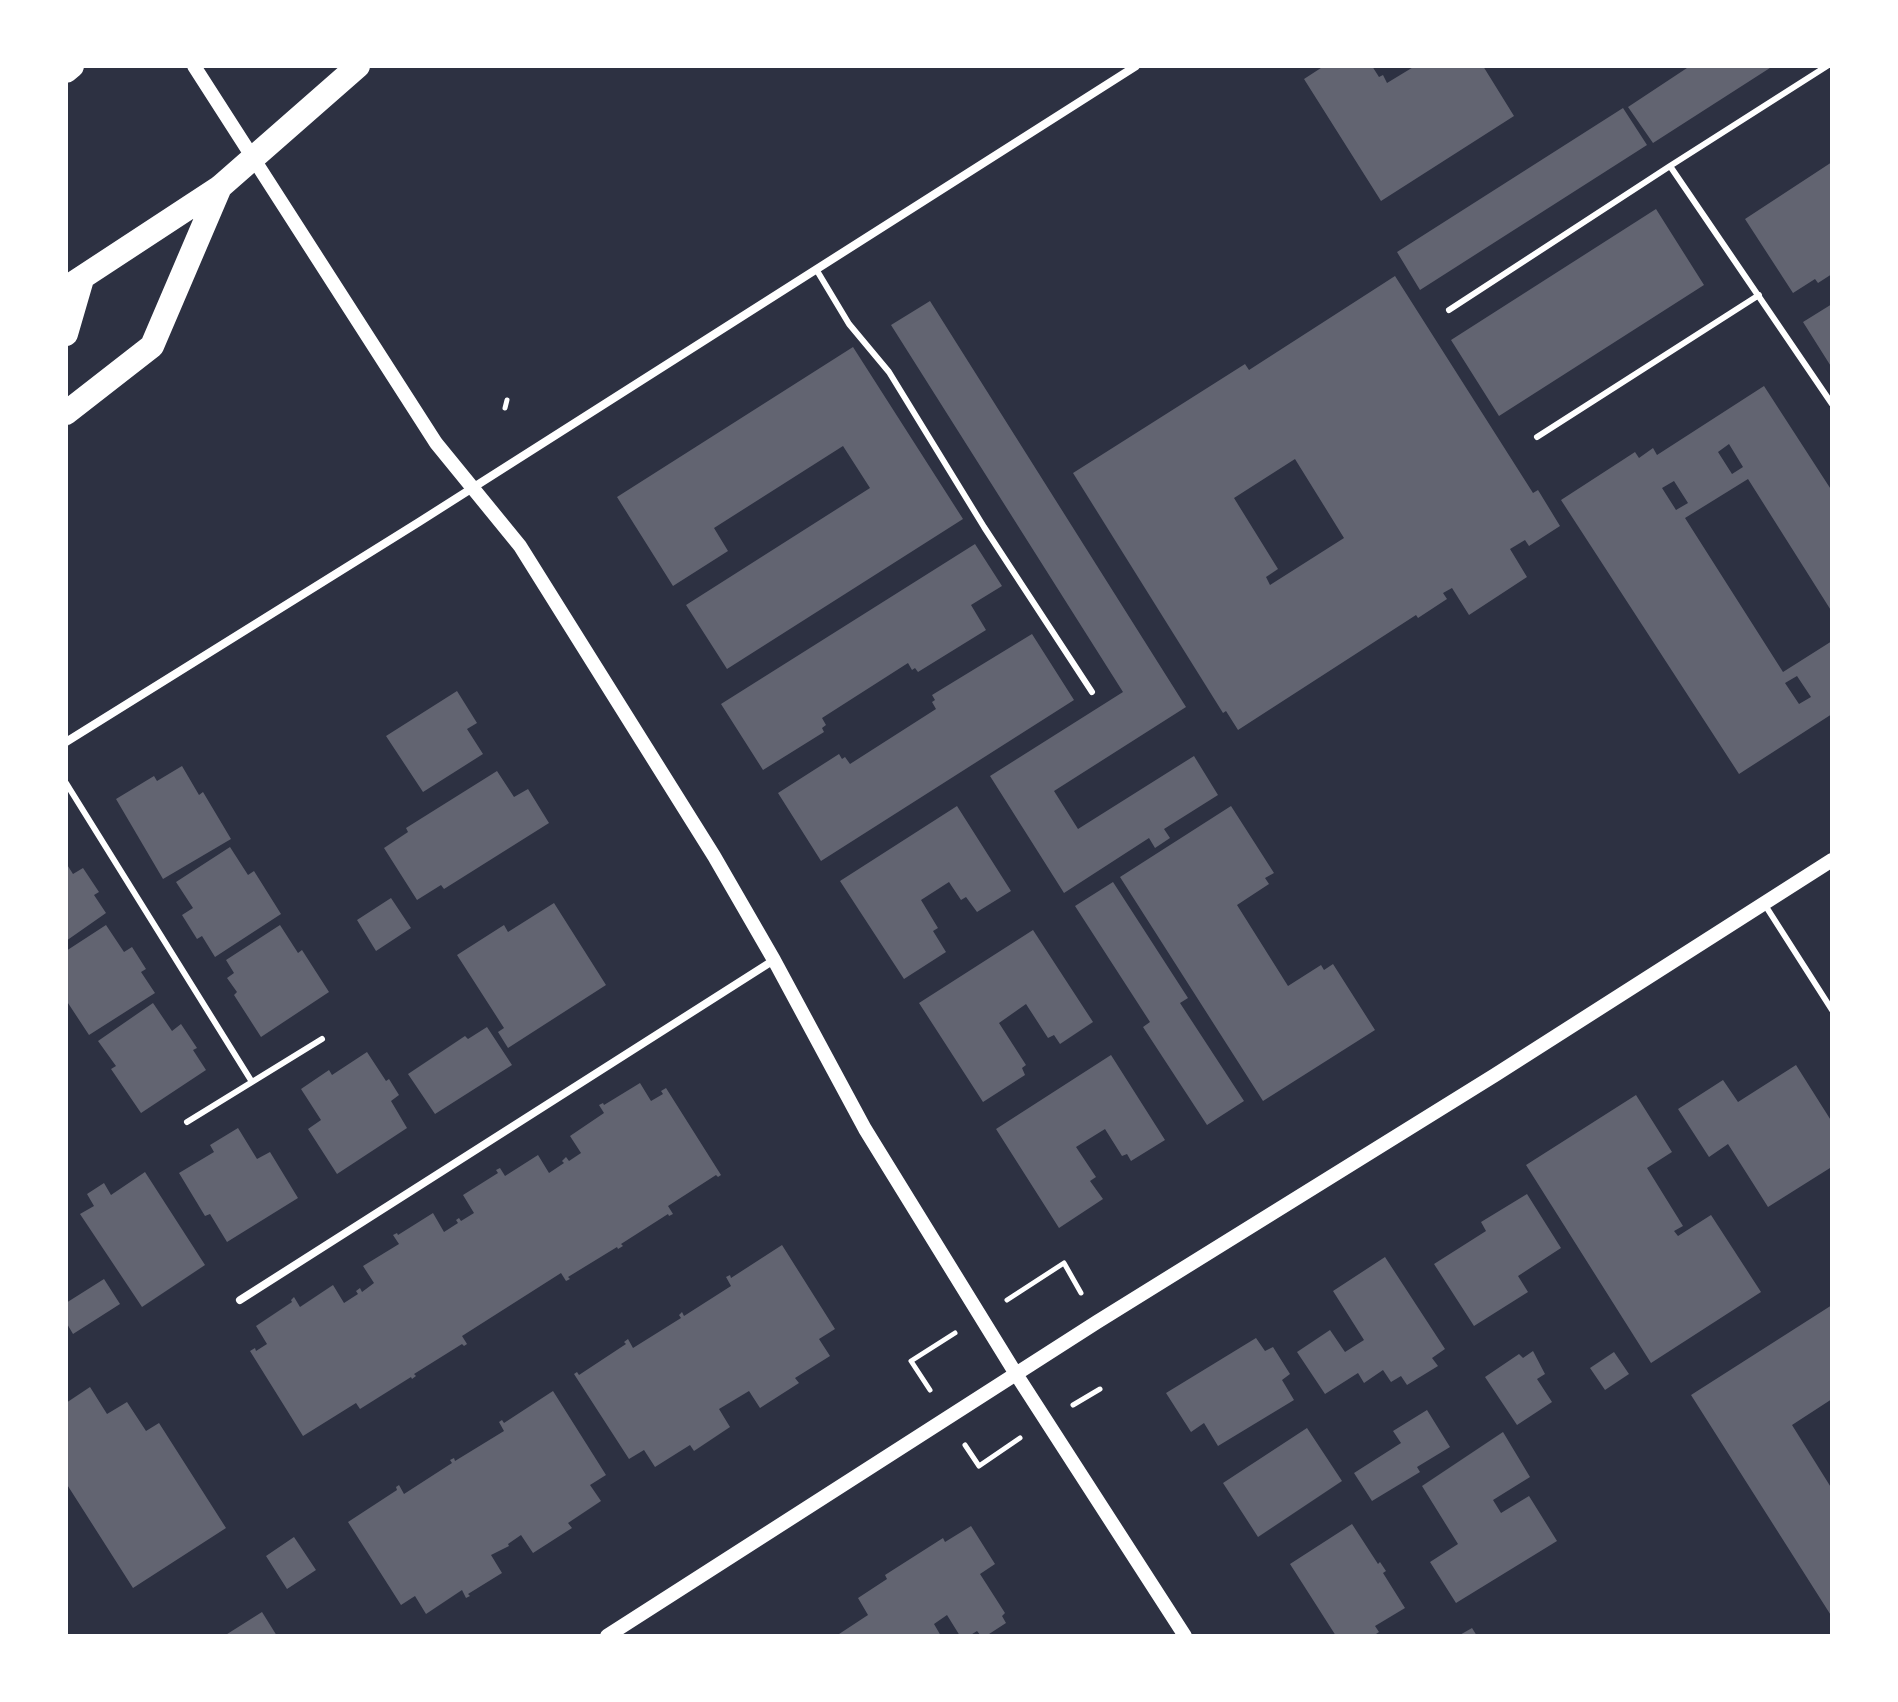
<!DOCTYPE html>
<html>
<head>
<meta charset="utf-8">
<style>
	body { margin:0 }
	#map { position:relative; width:1898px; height:1702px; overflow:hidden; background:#2d3142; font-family:"Sofia Sans Condensed",sans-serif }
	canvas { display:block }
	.frame { position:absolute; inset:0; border:68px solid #fff; pointer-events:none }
</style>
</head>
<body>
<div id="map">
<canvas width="1898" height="1702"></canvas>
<div class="frame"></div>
</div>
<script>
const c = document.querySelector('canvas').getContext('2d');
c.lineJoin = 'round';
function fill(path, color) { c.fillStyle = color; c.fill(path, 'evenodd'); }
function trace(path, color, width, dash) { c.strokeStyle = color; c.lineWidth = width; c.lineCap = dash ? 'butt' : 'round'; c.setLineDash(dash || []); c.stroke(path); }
fill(new Path2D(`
	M1324,66H1372L1379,77L1383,75L1387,83L1415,66H1483L1514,116L1381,201L1304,79Z
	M1690,66H1773L1653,143L1628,107Z
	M1623,108L1647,145L1420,290L1397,252Z
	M1832,162V274L1818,283L1815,279L1793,293L1745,219Z
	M1656,209L1704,285L1499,416L1451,340Z
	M1395,276L1533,493L1538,490L1560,526L1529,546L1525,540L1510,549L1527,577L1469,615L1452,588L1443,593L1447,599L1418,618L1416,615L1238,730L1226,711L1223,713L1073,473L1245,364L1249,370ZM1295,459L1344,538L1270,585L1266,577L1278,569L1234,498Z
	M930,301L1186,707L1054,791L1078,829L1194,756L1218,795L1164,829L1170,838L1155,848L1149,838L1064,893L990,776L1123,692L891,325Z
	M1832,304V368L1803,322Z
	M853,347L963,519L727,669L686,605L870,488L843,446L714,528L728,551L673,586L617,497Z
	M1764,386L1832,491V612L1748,479L1685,518L1783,672L1832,641V714L1739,774L1561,500L1635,452L1639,458L1653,448L1657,455ZM1729,444L1743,467L1732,474L1718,452ZM1674,481L1688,503L1676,510L1662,488ZM1797,676L1811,697L1799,704L1785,683Z
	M975,544L1002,586L971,605L986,630L918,672L915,668L912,670L908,663L822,718L826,725L822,728L824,732L763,770L721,704Z
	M1032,634L1074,700L821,861L778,793L839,754L842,759L845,757L850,764L936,709L932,702L935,700L932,695Z
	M457,691L477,723L467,729L483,754L423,792L386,736Z
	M182,766L199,795L203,792L231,839L163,879L116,799L154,776L157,781Z
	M497,771L514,797L528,789L549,823L444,889L441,885L417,900L384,848L408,832L406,828Z
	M957,806L1011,891L977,912L966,897L961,900L949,882L921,900L938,928L933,931L946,952L904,979L840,881Z
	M1231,806L1274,873L1265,878L1269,884L1237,905L1288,986L1321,965L1324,970L1333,964L1375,1030L1263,1101L1120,877Z
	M230,847L248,875L254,871L281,914L215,957L202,936L197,939L182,915L193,908L176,882Z
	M66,863L73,874L83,868L99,892L94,895L106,913L66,941Z
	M1113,882L1188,998L1180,1003L1244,1101L1207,1125L1143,1027L1150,1022L1075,906Z
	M391,898L411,928L376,951L357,920Z
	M554,903L606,985L508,1048L498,1032L504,1028L457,955L504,925L508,932Z
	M106,925L124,952L132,947L146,969L141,972L155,993L89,1035L66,1000V951Z
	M280,925L298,953L302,950L329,992L261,1037L234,995L237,992L227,978L234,973L226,960Z
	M1033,930L1093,1022L1060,1044L1054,1035L1048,1038L1026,1004L999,1023L1026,1065L1022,1068L1025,1075L983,1102L919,1003Z
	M153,1003L172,1031L181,1024L197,1048L193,1050L206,1070L141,1113L111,1069L116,1066L98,1041Z
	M487,1027L512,1065L435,1114L408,1074L465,1036L468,1039Z
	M367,1052L386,1081L389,1079L399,1095L391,1101L407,1128L337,1174L308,1129L321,1120L301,1089L329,1070L332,1075Z
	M1111,1055L1165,1140L1131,1161L1127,1154L1122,1156L1105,1129L1076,1147L1096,1177L1090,1181L1103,1199L1059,1228L996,1129Z
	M1796,1065L1832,1122V1170L1830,1168L1768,1207L1728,1144L1709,1157L1678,1109L1723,1080L1738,1102Z
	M640,1083L651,1101L663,1094L661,1091L666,1088L721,1175L718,1177L716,1175L668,1206L673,1214L669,1216L668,1214L621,1244L623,1246L618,1249L617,1247L568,1277L570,1279L566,1281L561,1273L462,1336L467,1344L464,1346L462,1344L414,1374L416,1376L412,1379L411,1377L360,1409L356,1403L303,1436L250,1351L255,1348L256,1351L267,1344L256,1326L292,1302L291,1300L294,1297L300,1307L333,1285L344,1303L358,1294L356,1291L360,1288L362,1292L374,1283L363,1266L399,1244L393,1235L397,1233L398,1235L433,1213L444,1232L458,1223L456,1220L459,1218L461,1221L474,1213L463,1195L498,1173L496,1170L500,1168L505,1176L538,1155L549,1173L564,1163L562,1161L566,1157L569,1161L581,1153L570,1136L604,1113L599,1105L603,1103L604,1105Z
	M1636,1095L1672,1152L1647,1168L1683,1226L1674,1231L1678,1236L1711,1215L1761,1292L1651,1363L1526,1165Z
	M238,1128L257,1159L270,1152L298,1198L227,1242L210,1214L205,1216L179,1173L214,1152L210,1145Z
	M145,1172L205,1265L142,1307L80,1214L94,1206L87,1194L104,1183L111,1195Z
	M1527,1194L1561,1248L1518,1276L1528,1292L1474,1326L1434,1264L1486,1231L1481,1222Z
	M782,1245L835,1329L819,1339L830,1356L795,1378L799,1383L760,1408L749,1391L719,1409L730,1427L694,1451L690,1445L655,1467L644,1450L629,1459L574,1374L577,1372L579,1375L626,1344L624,1342L628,1339L633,1348L681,1318L679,1315L682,1312L684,1316L731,1286L726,1277L730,1275L731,1278Z
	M1385,1257L1445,1349L1432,1358L1438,1366L1407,1385L1401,1376L1391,1382L1383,1370L1364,1383L1358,1373L1325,1394L1297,1352L1330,1330L1345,1352L1364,1340L1333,1291Z
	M104,1279L120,1304L73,1334L66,1322V1303Z
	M1832,1305V1399L1792,1425L1832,1489V1617L1691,1395Z
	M1256,1338L1265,1351L1273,1347L1290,1374L1282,1380L1294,1400L1218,1446L1204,1423L1191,1432L1166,1393Z
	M1533,1351L1545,1374L1537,1379L1552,1402L1517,1425L1485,1377L1519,1354L1523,1358Z
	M1614,1352L1629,1374L1605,1390L1590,1368Z
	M90,1387L107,1414L127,1402L146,1431L159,1423L226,1528L133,1588L66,1483V1403Z
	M553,1391L606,1475L590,1485L601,1501L568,1523L572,1528L533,1553L521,1535L508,1544L509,1546L491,1555L502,1573L468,1594L470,1596L466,1598L462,1590L426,1614L415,1596L401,1605L348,1522L397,1490L396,1487L399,1485L404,1494L452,1463L450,1460L454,1458L455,1461L504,1431L499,1422L502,1420L504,1423Z
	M1427,1410L1450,1447L1417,1467L1420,1472L1372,1501L1354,1473L1401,1443L1393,1431Z
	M1307,1428L1342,1481L1258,1537L1223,1483Z
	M1503,1432L1530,1477L1493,1500L1501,1513L1529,1496L1557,1541L1456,1603L1430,1562L1458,1544L1422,1486Z
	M1352,1524L1378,1564L1380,1562L1386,1571L1383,1573L1405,1608L1375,1626L1379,1632L1373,1636H1336L1290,1564Z
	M971,1526L995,1564L980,1574L1005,1613L1002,1616L1006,1623L986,1636H981L977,1631L969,1636H960L947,1615L934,1624L941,1636H836L868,1615L858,1598L887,1579L885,1575L943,1538L945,1542Z
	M294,1537L316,1570L287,1589L266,1556Z
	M262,1612L277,1636H224Z
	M1472,1628L1477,1636H1458Z`), '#626471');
trace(new Path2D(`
	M505,408L507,400
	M1007,1300L1064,1263L1081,1293
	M930,1390L911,1361L955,1333
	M1073,1405L1100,1389
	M965,1445L979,1466L1020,1438`), '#fff', 5);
trace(new Path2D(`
	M1827,66L1670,166L1832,404
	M816,269L849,324L889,372L984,527L1092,692
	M1449,310L1670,166
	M1537,437L1759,295
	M66,783L252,1082
	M1765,905L1832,1010
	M187,1122L322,1039`), '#fff', 6);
trace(new Path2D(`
	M66,742L419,522L1136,66
	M240,1300L774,960`), '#fff', 8);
trace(new Path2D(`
	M194,66L436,443L520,546L714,856L774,960L865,1129L1016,1374L1185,1636
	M607,1636L1097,1322L1495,1075L1832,860`), '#fff', 14);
trace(new Path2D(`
	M66,71L72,66
	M66,288L220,187L358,66
	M66,334L82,279
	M66,413L152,346L220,187`), '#fff', 24);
</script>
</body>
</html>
